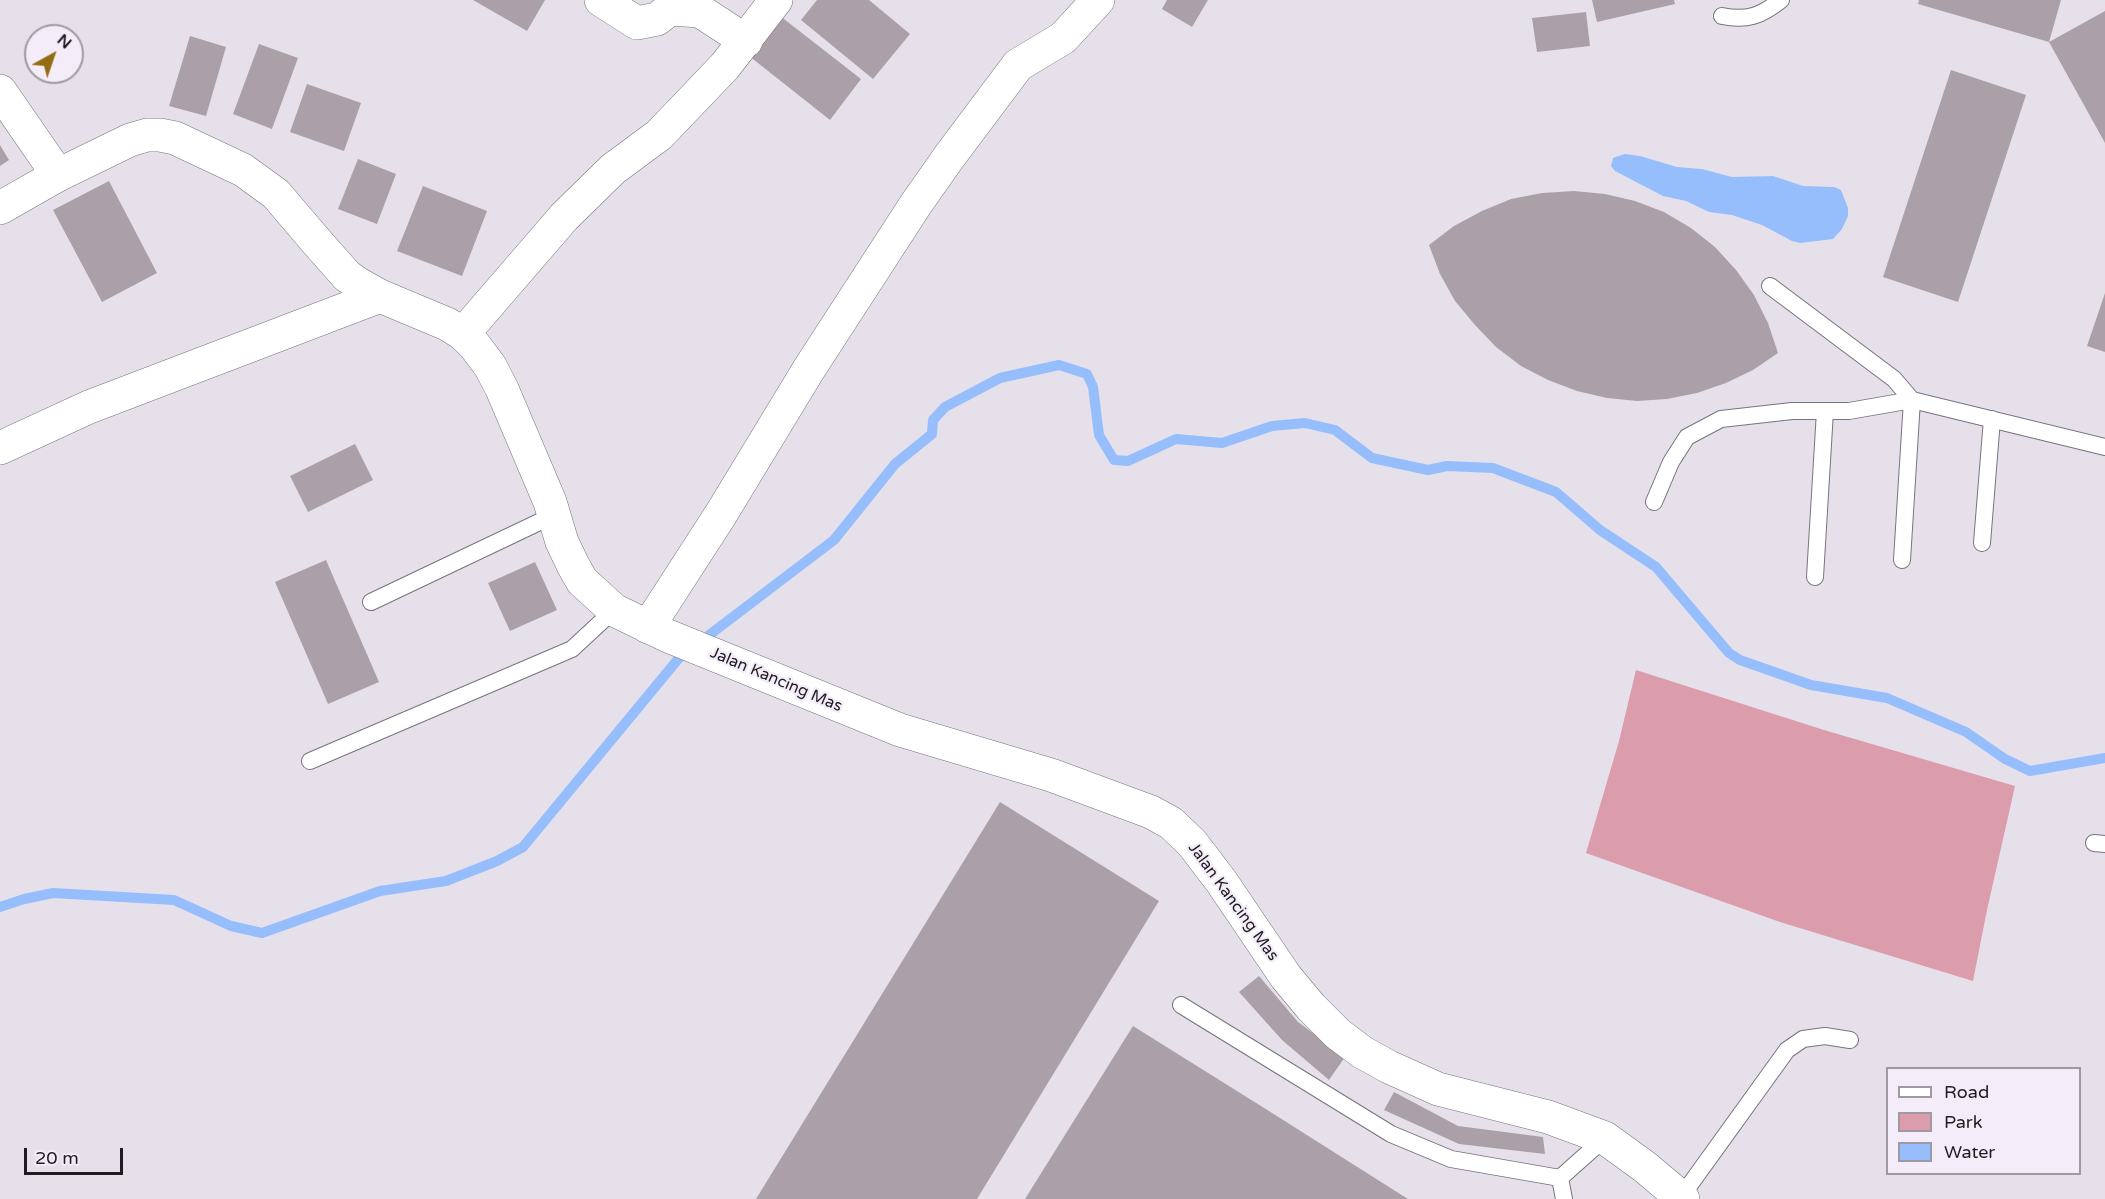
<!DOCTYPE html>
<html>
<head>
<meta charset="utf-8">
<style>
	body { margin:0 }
	#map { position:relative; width:2105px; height:1199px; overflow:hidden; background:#e6e0eb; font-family:"Varela Round",sans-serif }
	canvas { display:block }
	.legend { position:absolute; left:1886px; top:1067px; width:195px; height:108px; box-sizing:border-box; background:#f4edf9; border:2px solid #9f9aa2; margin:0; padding:8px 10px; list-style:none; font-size:18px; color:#1f1d20 }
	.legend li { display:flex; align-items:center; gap:12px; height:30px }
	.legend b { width:30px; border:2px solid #9f9aa2 }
	.north { position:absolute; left:24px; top:24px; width:60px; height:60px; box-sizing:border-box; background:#f4edf9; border:2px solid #9f9aa2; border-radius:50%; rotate:40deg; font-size:16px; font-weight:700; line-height:24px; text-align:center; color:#1f1d20 }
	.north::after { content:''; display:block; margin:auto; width:21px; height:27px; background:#936c14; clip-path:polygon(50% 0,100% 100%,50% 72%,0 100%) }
	.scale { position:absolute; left:24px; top:1148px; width:99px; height:27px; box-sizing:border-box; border:3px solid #1f1d20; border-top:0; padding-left:8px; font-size:18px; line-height:21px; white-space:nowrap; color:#1f1d20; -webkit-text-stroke:4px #f4edf9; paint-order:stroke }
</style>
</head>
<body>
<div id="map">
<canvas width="2105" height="1199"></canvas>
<ul class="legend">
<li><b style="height:8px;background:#fff"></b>Road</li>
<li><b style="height:16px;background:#db9cab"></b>Park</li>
<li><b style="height:16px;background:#96befc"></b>Water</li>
</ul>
<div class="north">N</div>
<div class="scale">20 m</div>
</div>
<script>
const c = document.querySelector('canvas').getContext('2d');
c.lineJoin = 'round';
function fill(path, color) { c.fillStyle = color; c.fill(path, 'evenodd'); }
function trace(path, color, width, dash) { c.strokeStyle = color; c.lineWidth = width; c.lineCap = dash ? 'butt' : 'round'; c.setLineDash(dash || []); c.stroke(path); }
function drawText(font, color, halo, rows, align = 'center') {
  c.font = font + ' "Varela Round",sans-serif'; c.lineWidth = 4.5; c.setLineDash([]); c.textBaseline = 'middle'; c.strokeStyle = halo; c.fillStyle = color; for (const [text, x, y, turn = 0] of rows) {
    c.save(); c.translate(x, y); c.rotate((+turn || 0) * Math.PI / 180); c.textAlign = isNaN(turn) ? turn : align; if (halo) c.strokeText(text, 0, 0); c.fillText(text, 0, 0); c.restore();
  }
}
fill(new Path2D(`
	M1636,670L1824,730L2015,786L1987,910L1973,981L1780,922L1586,853L1619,741Z`), '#db9cab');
fill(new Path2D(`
	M1625,154L1640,156L1677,167L1702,169L1732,177L1773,176L1803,186L1834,187L1841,190L1848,208V216L1842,229L1833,239L1800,243L1792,241L1762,225L1732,215L1709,212L1686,201L1663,196L1615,171L1611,166L1613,158Z`), '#96befc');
trace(new Path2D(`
	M0,907L24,899L53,893L174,900L231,926L262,933L380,891L446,881L497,861L523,847L679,658L834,540L895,464L932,434L933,420L945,407L1000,378L1059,365L1087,374L1093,387L1099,435L1114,460L1128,461L1176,439L1222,443L1272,426L1305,423L1335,430L1372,458L1428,470L1447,466L1493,468L1556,492L1600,530L1656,567L1729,653L1740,660L1811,685L1887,698L1966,732L2005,759L2030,771L2105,758`), '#96befc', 10);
fill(new Path2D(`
	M473,0H545L527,31Z
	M817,0H869L910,34L873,79L801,20Z
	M1167,0H1208L1192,27L1162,9Z
	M1592,0H1674L1675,4L1597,22Z
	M1919,0H2061L2049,42L1918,4Z
	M2105,11V143L2049,42Z
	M775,12L861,79L830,120L744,52Z
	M1586,12L1590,46L1537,52L1532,18Z
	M190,36L226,47L206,116L169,106Z
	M259,44L298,58L272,129L233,114Z
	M1951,70L2026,95L1958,302L1883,277Z
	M307,84L361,103L344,151L290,132Z
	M0,145L9,160L0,166Z
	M358,159L396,174L377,224L338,209Z
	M109,181L157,273L102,302L53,210Z
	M423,186L487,211L462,276L397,251Z
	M1574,191L1605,194L1635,201L1664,212L1691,228L1715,247L1736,270L1754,295L1768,323L1778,353L1753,370L1726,383L1697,393L1667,399L1637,401L1607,398L1577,391L1548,380L1521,366L1496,347L1475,325L1455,301L1440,274L1429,245L1454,226L1482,211L1511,199L1542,193Z
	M2105,293V352L2087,346Z
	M355,444L373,480L308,512L290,476Z
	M326,560L379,682L328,704L275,582Z
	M535,562L557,610L510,631L488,583Z
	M1000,802L1159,901L977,1199H756Z
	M1259,976L1298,1022L1345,1057L1329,1080L1282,1040L1239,992Z
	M1133,1026L1261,1106L1408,1199H1025Z
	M1394,1092L1458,1126L1543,1137L1545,1154L1459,1144L1384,1110Z`), '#aba0a8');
const lane = new Path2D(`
	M1722,16C1747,21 1761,16 1781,0
	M1770,286L1894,379L1912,400L2105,447
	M1654,502L1671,462L1687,437L1721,419L1792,411H1849L1912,400L1902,560
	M1982,543L1992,419
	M1815,577L1825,411
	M371,602L554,515
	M310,761L572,649L614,610
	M2094,843L2105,844
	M1181,1005L1391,1134L1451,1159L1560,1178
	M1681,1197L1787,1050L1803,1039L1825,1036L1850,1040
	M1564,1199L1560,1178L1605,1138`);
const street = new Path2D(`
	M601,0L637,23L657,19L670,9L700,11L746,41
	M0,208L58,175
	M463,334L564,217L613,169L659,135L725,66L776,0
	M0,448L89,407L380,296
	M648,627L721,514L809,369L916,204L949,157L1018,65L1063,38L1098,0`);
const secondary = new Path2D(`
	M0,91L58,175L130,140L147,135H160L175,138L243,170L276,194L316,241L347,276L357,283L380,296L447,324L463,334L475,346L490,366L502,389L550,502L562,542L573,565L582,581L614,610L668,636L900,730L1051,775L1151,812L1171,823L1192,843L1221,881L1286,977L1311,1007L1338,1034L1362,1052L1389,1067L1438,1089L1548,1117L1605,1138L1645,1167L1683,1199`);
trace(lane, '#78737d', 18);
trace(street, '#78737d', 34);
trace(secondary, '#78737d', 34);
trace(lane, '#fff', 16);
trace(street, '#fff', 33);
trace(secondary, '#fff', 33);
drawText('16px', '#1f1d20', '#f4edf9', [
	["Jalan Kancing Mas",776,680,23],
	["Jalan Kancing Mas",1233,902,54]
]);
</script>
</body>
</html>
